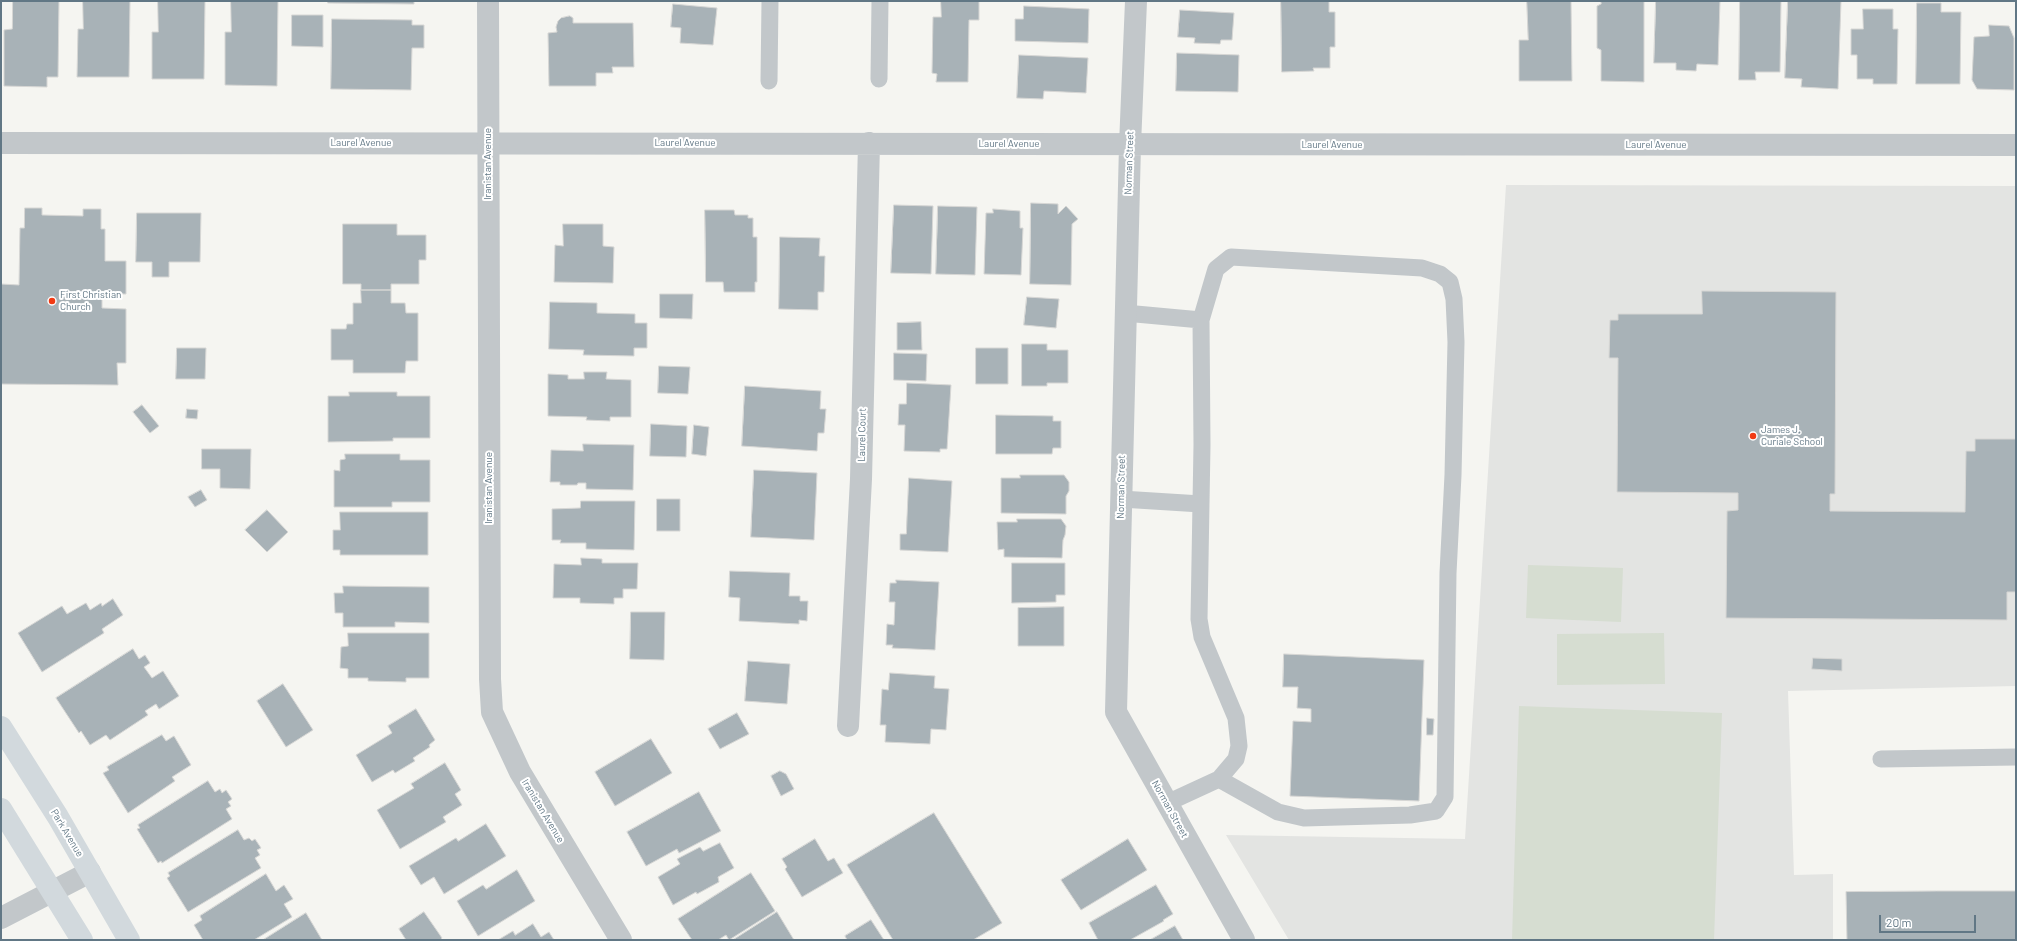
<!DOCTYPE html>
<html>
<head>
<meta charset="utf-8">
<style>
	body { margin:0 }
	#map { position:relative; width:2017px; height:941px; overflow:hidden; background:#f5f5f1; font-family:Barlow,sans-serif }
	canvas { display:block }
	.frame { position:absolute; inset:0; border:2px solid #617785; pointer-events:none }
	.scale { position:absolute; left:1879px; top:915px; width:97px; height:18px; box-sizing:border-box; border:2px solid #617785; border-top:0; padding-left:5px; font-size:12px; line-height:14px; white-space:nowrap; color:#617785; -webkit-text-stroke:3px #fff; paint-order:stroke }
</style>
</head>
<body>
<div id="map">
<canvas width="2017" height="941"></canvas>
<div class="frame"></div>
<div class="scale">20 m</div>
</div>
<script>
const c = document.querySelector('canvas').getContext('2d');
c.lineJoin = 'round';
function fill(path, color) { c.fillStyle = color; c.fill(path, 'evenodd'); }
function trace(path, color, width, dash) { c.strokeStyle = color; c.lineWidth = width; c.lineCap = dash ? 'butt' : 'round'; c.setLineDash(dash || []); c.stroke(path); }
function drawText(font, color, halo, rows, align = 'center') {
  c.font = font + ' Barlow,sans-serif'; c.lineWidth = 4; c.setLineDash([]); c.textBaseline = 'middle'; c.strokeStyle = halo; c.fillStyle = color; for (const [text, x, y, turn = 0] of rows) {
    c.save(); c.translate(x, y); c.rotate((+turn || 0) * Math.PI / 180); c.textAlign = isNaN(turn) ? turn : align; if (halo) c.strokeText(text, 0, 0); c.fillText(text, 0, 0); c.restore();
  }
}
fill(new Path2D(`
	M1506,185L2016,186V686L1788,691L1794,875L1833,874V940H1289L1226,835L1465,839Z`), '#e3e4e2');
fill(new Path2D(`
	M1528,565L1623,568L1621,622L1526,618Z
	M1664,633L1665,684L1557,685V634Z
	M1519,706L1722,713L1714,940H1512Z`), '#d6ddd1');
const building = new Path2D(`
	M13,1H59L58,77H47V87L4,86V30L12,29Z
	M83,1H130L129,77H77L78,29H83Z
	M158,1H205L204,79H152V32H158Z
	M231,1H278L277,86L225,85V32H231Z
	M328,1H414V4L328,3Z
	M941,1H979V20H969L968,82H936L937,74L932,73L933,17H941Z
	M1281,1H1329V12H1335V47H1330V68H1313L1314,71L1282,72Z
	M1527,1H1571L1572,81H1519V40H1528Z
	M1601,1H1644V82L1601,81V50L1597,48V6L1601,4Z
	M1656,1H1720L1718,65L1697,64L1696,71L1676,70V63H1654Z
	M1740,1H1781L1780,72H1755L1756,80H1739Z
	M1788,1H1841L1838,89L1801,87L1802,79L1785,78Z
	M1917,3H1941V12H1961L1960,84H1916Z
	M673,4L717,8L713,45L680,43L681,28L671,27Z
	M1024,6L1089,9L1088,43L1015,41V19H1023Z
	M1863,9H1893V29H1898L1897,84H1873V79H1857V55H1851V29H1863Z
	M1180,10L1234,13L1232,40H1221L1220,44L1194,43L1195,38L1178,37Z
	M292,15H323V47L292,46Z
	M570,16L573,18V23H633L634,67H612L613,73H596V86H549L548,33L557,32L556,27L558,21L561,18Z
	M332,19L412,20V25H424V48H412L411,90L331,89Z
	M1989,25L2009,26L2014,38V90L1977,89L1972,80L1974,37L1989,36Z
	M1177,53L1239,55L1238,92L1176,91Z
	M1019,55L1088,58L1086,93L1044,91L1043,99L1017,98Z
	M1031,203L1058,204V214L1066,206L1078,219L1072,224L1071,285L1030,284Z
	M894,205L933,206L931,274L891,273Z
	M938,206L977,207L975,275L936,274Z
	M25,208H42V215L83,216V209H101V229H105V261H126V294H102V308L126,309V363H117L118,385L1,384V284L19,285L20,228H24Z
	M993,209L1020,211V228H1023L1021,275L984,274L986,213H993Z
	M705,210H734L735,215H748V218H753V237H757V282H755V292H724L723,282H706Z
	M137,213H201L200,262H169V277H152V262H136Z
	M343,224H397V235H426V260H419V284H391V290H361V284H343Z
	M563,224H603V246L614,247L613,283L554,282L555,245L563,246Z
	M780,237L820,238L819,256H825L824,292H818V310L779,309Z
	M361,290H391V303H405L406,313H418V361H406L405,373H353V360H331V329H346L347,324H353V303H361Z
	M1702,291L1836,292L1835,494H1830V511L1965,512L1966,451H1975V439H2016V592H2007V620L1726,618L1727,511L1738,510V493L1617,492L1618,358H1609L1610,320H1618V314H1702Z
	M660,294H693L692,319L660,318Z
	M1027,297L1059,299L1056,328L1024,325Z
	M550,302L597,303V313L635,314V323H647V348H634V356L583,355L584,350L549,349Z
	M921,322L922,350H897V323Z
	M1022,344H1047V350H1068V383H1047V386H1022Z
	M177,348H206L205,379H176Z
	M976,348H1008V384H976Z
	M894,353L927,354L926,381L894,380Z
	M659,366L690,367L688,394L658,393Z
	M584,372H607L606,379L631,380V417H610V421L586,420L587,417L548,416V374L568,375V379H584Z
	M907,383L951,385L947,449H940V452L904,451L905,425H898L899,404H906Z
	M745,386L821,391L820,409H826L824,433H818L817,451L742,446Z
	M349,392H397V396H430V438H393V441L328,442V396H349Z
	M142,405L159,426L150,433L133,412Z
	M187,409L198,410L197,419L186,418Z
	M996,415L1053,416V421H1061V448H1053L1052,454H996Z
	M651,424L687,426L686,457L650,456Z
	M694,425L709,427L706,456L692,454Z
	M583,444L634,445L633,490L586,489V483H578L577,485H560V482H550L551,450L583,451Z
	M202,449H251L250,489L220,488V469H202Z
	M345,454H400V460H430V502H392V507H334V470L340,471V460L345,459Z
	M754,470L817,473L814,540L751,537Z
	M1020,475H1064L1069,482V491L1066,496V514L1001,513V478H1020Z
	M909,478L952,481L948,552L900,550V534H906Z
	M201,490L207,500L195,507L188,497Z
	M657,499H680V531H657Z
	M581,501H635L634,550L586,549V543H560L561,540H552V509L580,508Z
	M267,510L288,532L267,552L245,530Z
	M340,512H428V555H340V550H333V530H340Z
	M1017,519H1061L1066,526L1065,535L1063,540L1062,558L1004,557V549L998,550L997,522H1017Z
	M581,558L602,559V563H638L637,589H623V598H614V604L580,603V598H553L554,564L581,565Z
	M1012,563H1065V595H1056V602L1012,603Z
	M730,571L790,573L789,596H800V601H808L807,621L799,620V624L739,621L740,598L729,597Z
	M896,580L939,582L935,650L892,648L893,645H886L887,624L894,625L895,602H889L890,583H896Z
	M343,586L429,587V623L395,622V627H343V613H335L334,593H343Z
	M113,599L123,615L102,629L104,633L42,672L18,633L62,606L67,614L86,603L90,610L101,603L102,606Z
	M1064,607V646H1018V608Z
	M631,612H665L664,660L630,659Z
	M348,633H429V678H406V682L368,681V678H348V669L340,668L341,647L348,646Z
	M133,649L139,659L145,655L150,663L144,667L152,678L163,671L179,696L159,709L156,704L145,711L148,715L110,740L106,735L90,745L81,731L79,733L56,698Z
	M1284,654L1424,660L1419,801L1290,796L1293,721L1311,722V709L1297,708L1298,687H1283Z
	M1813,658L1842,659V671L1812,669Z
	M748,661L790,664L787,704L745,701Z
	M890,673L935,676L934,688L949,689L946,730L931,729L930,744L885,742L886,725H880L882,689L888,690Z
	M283,684L313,730L286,747L257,701Z
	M416,709L435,740L429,745L430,747L413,758L415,761L395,773L393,770L372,782L356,755L392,733L388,726Z
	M737,713L749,734L720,749L708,729Z
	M1427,718L1434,719L1433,735H1427Z
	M162,735L166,741L174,736L191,765L172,777L175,781L128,813L103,773L109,770L107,767Z
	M651,739L672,773L615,806L595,772Z
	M445,763L461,790L455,794L462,805L443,817L446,822L400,849L377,810L414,788L411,784Z
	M780,771L786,774L794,789L781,796L771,776Z
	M208,781L215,792L220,789L222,793L226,790L232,799L228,802L231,806L226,809L232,819L162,863L161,861L158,863L137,829L140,828L138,825Z
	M699,792L721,831L679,853L677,849L646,866L627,832Z
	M934,813L1002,923L973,940H893L847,865Z
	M486,824L506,856L444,894L434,877L421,885L409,866L456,838L458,841Z
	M238,830L244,840L249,838L252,841L255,839L261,848L257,850L260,855L255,858L261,868L188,912L167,878L170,876L168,873Z
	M815,839L828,861L834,858L843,873L802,897L785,869L787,867L782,859Z
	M1128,839L1147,870L1081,910L1061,880Z
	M720,843L734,868L718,877L719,882L697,894L696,892L673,905L658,877L680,864L677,859L700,847L703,851Z
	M517,870L535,901L478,936L457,901L483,885L486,889Z
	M751,873L775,911L729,940L726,935L718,940H692L678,919Z
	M266,874L276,891L284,885L293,899L284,904L292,917L254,940H203L194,925L202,920L200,916Z
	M1156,885L1173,914L1163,920L1164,921L1130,940H1098L1089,923Z
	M1937,891H2016V940H1847L1846,892Z
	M424,912L442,938L440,940H406L399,929Z
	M777,912L794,940H733Z
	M306,913L322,940H263Z
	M871,920L884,940H847L845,936Z
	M533,924L541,937L549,932L554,940H498L513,931L515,935Z
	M1175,926L1183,940H1150Z`);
fill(building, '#a8b2b7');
trace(building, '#d6d6d4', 1);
trace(new Path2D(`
	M879,79L880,1
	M769,81L770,1
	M1125,313L1201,320
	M1121,499L1201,504
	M1881,759L2016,757
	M1167,803L1219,779L1236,759L1239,746L1236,718L1202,637L1199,619L1202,445L1201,320L1216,269L1231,257L1422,268L1440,274L1450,282L1454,299L1456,342L1453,475L1448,573L1445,797L1436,811L1410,815L1304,818L1278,812L1219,779`), '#c2c7ca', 17);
trace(new Path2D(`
	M1136,1L1130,145L1116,712L1244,940
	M1,143L2016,145
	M848,726L861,479L869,143
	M1,918L90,872`), '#c2c7ca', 22);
trace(new Path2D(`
	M488,1L490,679L492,712L520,772L621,940`), '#c2c7ca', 22);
trace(new Path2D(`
	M1,727L58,817L129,940
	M1,809L82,940`), '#d2d9dd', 22);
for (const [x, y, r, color] of [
	[52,301,4,"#f23a14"],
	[1753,436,4,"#f23a14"]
]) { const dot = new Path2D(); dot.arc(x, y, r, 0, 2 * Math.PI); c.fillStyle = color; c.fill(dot); trace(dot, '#fff', 1.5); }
drawText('10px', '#617785', '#fff', [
	["Laurel Avenue",361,143],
	["Laurel Avenue",685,143],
	["Laurel Avenue",1009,144],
	["Laurel Avenue",1332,145],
	["Laurel Avenue",1656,145],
	["Norman Street",1129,163,-88],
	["Iranistan Avenue",488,164,-90],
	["Laurel Court",862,435,-89],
	["Norman Street",1121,487,-89],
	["Iranistan Avenue",489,488,-90],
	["Norman Street",1170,809,61],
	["Iranistan Avenue",543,811,59],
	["Park Avenue",67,833,59]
]);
drawText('10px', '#617785', '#fff', [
	["First Christian",60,295],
	["Church",60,307],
	["James J.",1761,430],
	["Curiale School",1761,442]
], 'left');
</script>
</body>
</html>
